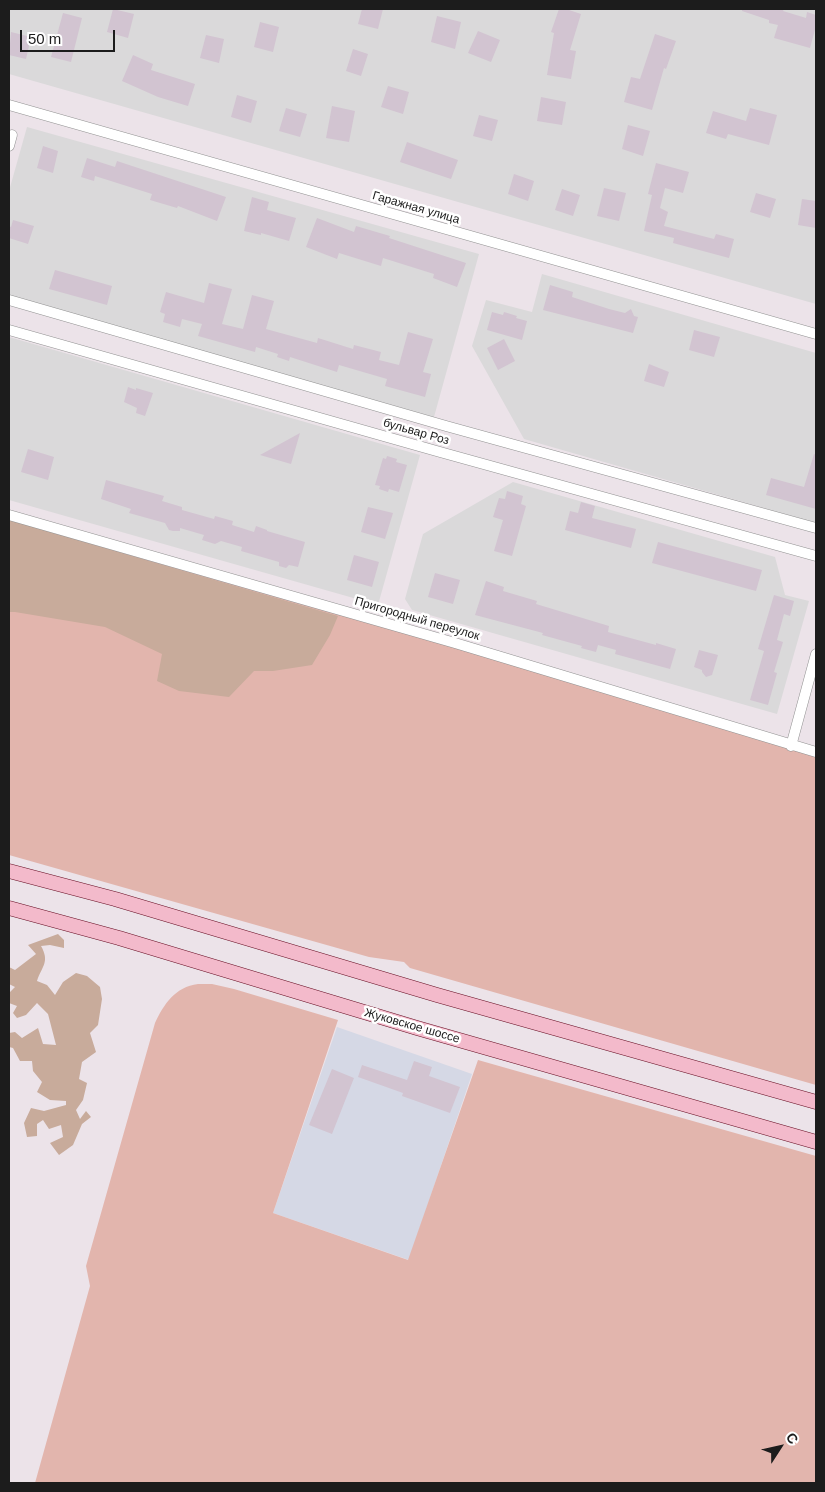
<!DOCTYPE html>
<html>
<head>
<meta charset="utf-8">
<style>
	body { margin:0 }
	#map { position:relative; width:825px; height:1492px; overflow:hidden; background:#ece3e9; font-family:Helvetica,sans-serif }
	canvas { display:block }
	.frame { position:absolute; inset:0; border:10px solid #1c1c1c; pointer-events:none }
	.north { position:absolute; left:755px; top:1422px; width:50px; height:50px; -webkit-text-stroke:4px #fff; paint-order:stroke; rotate:55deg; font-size:14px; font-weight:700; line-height:20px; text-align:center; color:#1c1c1c }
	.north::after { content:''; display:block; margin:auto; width:18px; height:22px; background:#1c1c1c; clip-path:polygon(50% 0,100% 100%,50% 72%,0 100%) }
	.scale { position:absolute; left:20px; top:30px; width:95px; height:22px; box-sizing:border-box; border:2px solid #1c1c1c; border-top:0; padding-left:6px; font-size:15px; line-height:18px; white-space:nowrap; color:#1c1c1c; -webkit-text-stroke:4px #fff; paint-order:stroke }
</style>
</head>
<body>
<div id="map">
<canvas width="825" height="1492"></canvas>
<div class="frame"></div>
<div class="north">С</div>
<div class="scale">50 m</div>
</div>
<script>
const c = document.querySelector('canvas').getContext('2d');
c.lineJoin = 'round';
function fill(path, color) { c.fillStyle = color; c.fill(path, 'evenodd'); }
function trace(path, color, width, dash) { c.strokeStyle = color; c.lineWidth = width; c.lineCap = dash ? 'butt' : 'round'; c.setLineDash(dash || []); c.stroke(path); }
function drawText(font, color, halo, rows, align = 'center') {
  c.font = font + ' Helvetica,sans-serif'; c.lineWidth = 5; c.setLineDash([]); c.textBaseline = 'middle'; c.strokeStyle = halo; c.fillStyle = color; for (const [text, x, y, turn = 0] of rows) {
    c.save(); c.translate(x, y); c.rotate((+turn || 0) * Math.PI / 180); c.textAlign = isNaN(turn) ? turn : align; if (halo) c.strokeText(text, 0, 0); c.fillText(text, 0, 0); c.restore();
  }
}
fill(new Path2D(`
	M9,9H816V304L9,74Z
	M27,127L479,254L434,417L9,297V191Z
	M542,274L816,353V523L524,439L472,346L486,300L532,312Z
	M9,337L420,455L378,605L9,500Z
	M513,482L775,557L785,595L809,601L777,714L412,610L405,599L423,534Z`), '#dad9da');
fill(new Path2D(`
	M337,1027L472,1074L409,1260L273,1213Z`), '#d5d8e5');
fill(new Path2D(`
	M9,518L774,741L816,750V1085L410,968L404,962L369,957L9,855Z
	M198,984H212L234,989L338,1020L273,1213L408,1260L478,1060L816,1156V1483H35L90,1286L86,1266L155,1023C164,1004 175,987 198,984Z`), '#e2b5ad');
fill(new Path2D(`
	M9,520L338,616L330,635L312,665L273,671H254L229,697L179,691L157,681L162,654L105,627L15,612H9Z
	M58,934L64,940V948L50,945L41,946C50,962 42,966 37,981L47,985L55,995L63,982L76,973L87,976L100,987L102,999L98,1025L90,1033L96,1052L82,1062L79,1079L87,1083L83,1100L76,1110L80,1119L86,1111L91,1117L82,1124L73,1145L59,1155L50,1143L63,1137L61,1125L49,1129L43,1120L37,1124V1136L27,1137L24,1123L31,1108L44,1111L66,1105V1101L50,1100L37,1092L42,1082L33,1071L32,1061H20L13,1048L9,1047V1033L15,1032L22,1038L38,1028L43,1044L56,1045L48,1014L37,1003L26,1015L17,1018L13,1013L17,1006L9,1003L10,992L15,987L9,984V967L15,970L36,954L28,945Z`), '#c8ab9b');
fill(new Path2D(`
	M113,9L134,14L128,38L107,32Z
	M362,9H383L378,29L358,24Z
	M559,9H566L581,14L570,50L576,51L571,79L547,75L554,33L551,32Z
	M742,9H784L783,11L806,18L807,12L816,15V26L810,48L774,38L778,25L769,23V20L742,11Z
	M63,13L82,18L71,62L51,57Z
	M437,16L461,22L455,49L431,42Z
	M260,22L279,27L273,52L254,47Z
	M478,31L500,40L491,62L468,53Z
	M11,32L31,37L26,59L9,55Z
	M655,34L676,41L666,69L664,68L652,110L624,102L631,77L640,79Z
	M206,35L224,39L219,63L200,58Z
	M353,49L368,54L361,76L346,71Z
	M133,55L153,64L151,70L195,84L188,106L158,97L122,81Z
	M388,86L409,92L403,114L381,107Z
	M237,95L257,101L251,123L231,117Z
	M541,97L566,102L562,125L537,121Z
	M332,106L355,111L349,142L326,138Z
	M286,108L307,114L300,137L279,131Z
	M750,108L777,115L769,145L728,134L726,139L706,133L713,111L746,121Z
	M479,115L498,120L492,141L473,136Z
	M628,125L650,131L643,156L622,149Z
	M407,142L458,160L451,179L400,162Z
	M43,146L58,151L53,173L37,168Z
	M87,158L115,167L117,161L226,197L217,221L178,206L177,208L150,200L152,194L95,176L94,181L81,177Z
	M656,163L689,172L683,193L665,188L660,208L668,212L664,226L714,239L716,234L734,239L729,258L673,243L674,238L644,231L652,195L648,194Z
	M514,174L534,181L528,201L508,194Z
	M604,188L626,193L619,221L597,216Z
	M562,189L580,195L573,216L555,210Z
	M756,193L776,199L770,218L750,212Z
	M252,197L269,202L267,210L296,218L289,241L261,233V235L244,231Z
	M802,199L816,201V228L798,225Z
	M317,218L354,232L356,226L390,236L389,238L466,263L457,287L433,278L434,274L383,258L381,266L339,253L337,259L306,247Z
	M13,220L34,226L28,244L9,238V226L11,227Z
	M55,270L112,286L107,305L49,289Z
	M209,283L232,289L222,324L243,329L252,295L274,301L266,329L317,343L318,338L353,349L354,345L381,352L379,360L399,365L408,332L433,339L423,372L431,374L425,397L385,386L387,379L339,365L337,372L290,357L289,361L277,357L278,354L256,347L255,352L198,336L202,324L182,319L180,327L163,322L165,314L160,312L166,292L204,303Z
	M550,285L573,292L572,297L609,309L625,313L631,309L634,316L638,317L633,333L543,310Z
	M492,312L503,315L504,312L517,316L516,318L527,321L522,340L487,330Z
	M694,330L720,337L714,357L689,350Z
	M504,339L515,361L498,370L487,348Z
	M649,364L669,372L664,387L644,381Z
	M128,387L136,390V388L153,393L145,416L136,413L137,408L124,402Z
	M300,433L291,464L260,455Z
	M28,449L54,457L48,480L21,472Z
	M814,454L816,455V509L766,495L771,478L804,487Z
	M387,456L397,459L396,462L407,465L399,492L389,489L388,492L379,489L380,486L375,485L383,458L386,459Z
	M106,480L164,496L162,501L182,507V510L214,519L215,516L233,521L232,525L254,532L256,526L267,530V531L305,542L298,567L289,565L286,568L279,566V562L241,551L242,547L221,541L215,544L202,540L204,535L180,528V531H173L169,530L165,523L129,513L131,509L101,499Z
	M507,491L523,496L521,504L526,506L512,556L494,551L503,520L493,517L499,498L505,499Z
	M581,502L595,506L592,518L636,529L631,548L565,530L570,511L578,513Z
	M368,507L393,513L385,539L361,532Z
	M658,542L762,570L756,591L652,563Z
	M354,555L379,562L372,587L347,580Z
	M435,573L460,580L453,604L428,597Z
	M486,581L504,587L503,591L537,601L536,604L609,626L608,632L656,645V643L676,649L670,669L615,654L616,650L598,645L596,652L581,648L582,646L542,635L543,633L475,615Z
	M774,595L794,601L790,616L784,614L777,640L783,642L774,672L777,673L768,705L750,700L764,651L758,649Z
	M699,650L718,655L712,675L706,677L702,672V670L694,667Z
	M414,1061L432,1067L429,1076L460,1087L450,1113L402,1096L403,1093L358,1077L362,1065L407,1080Z
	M332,1069L354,1078L332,1134L309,1125Z`), '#d2c4d1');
const minor = new Path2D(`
	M9,105L816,334
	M9,146L12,135
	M9,300L446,426L816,528
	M9,330L440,452L816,556
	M9,515L455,643L816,752
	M791,746L816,654`);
const secondary = new Path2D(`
	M9,871L115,899L437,995L816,1102
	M9,908L119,938L417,1028L816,1142`);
trace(minor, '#939393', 11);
trace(secondary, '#670f24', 15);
trace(minor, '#fff', 10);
trace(secondary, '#f3bacb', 14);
drawText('12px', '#1c1c1c', '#fff', [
	["Гаражная улица",416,208,16],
	["бульвар Роз",416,432,16],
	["Пригородный переулок",417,619,16],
	["Жуковское шоссе",412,1026,16]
]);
</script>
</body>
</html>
